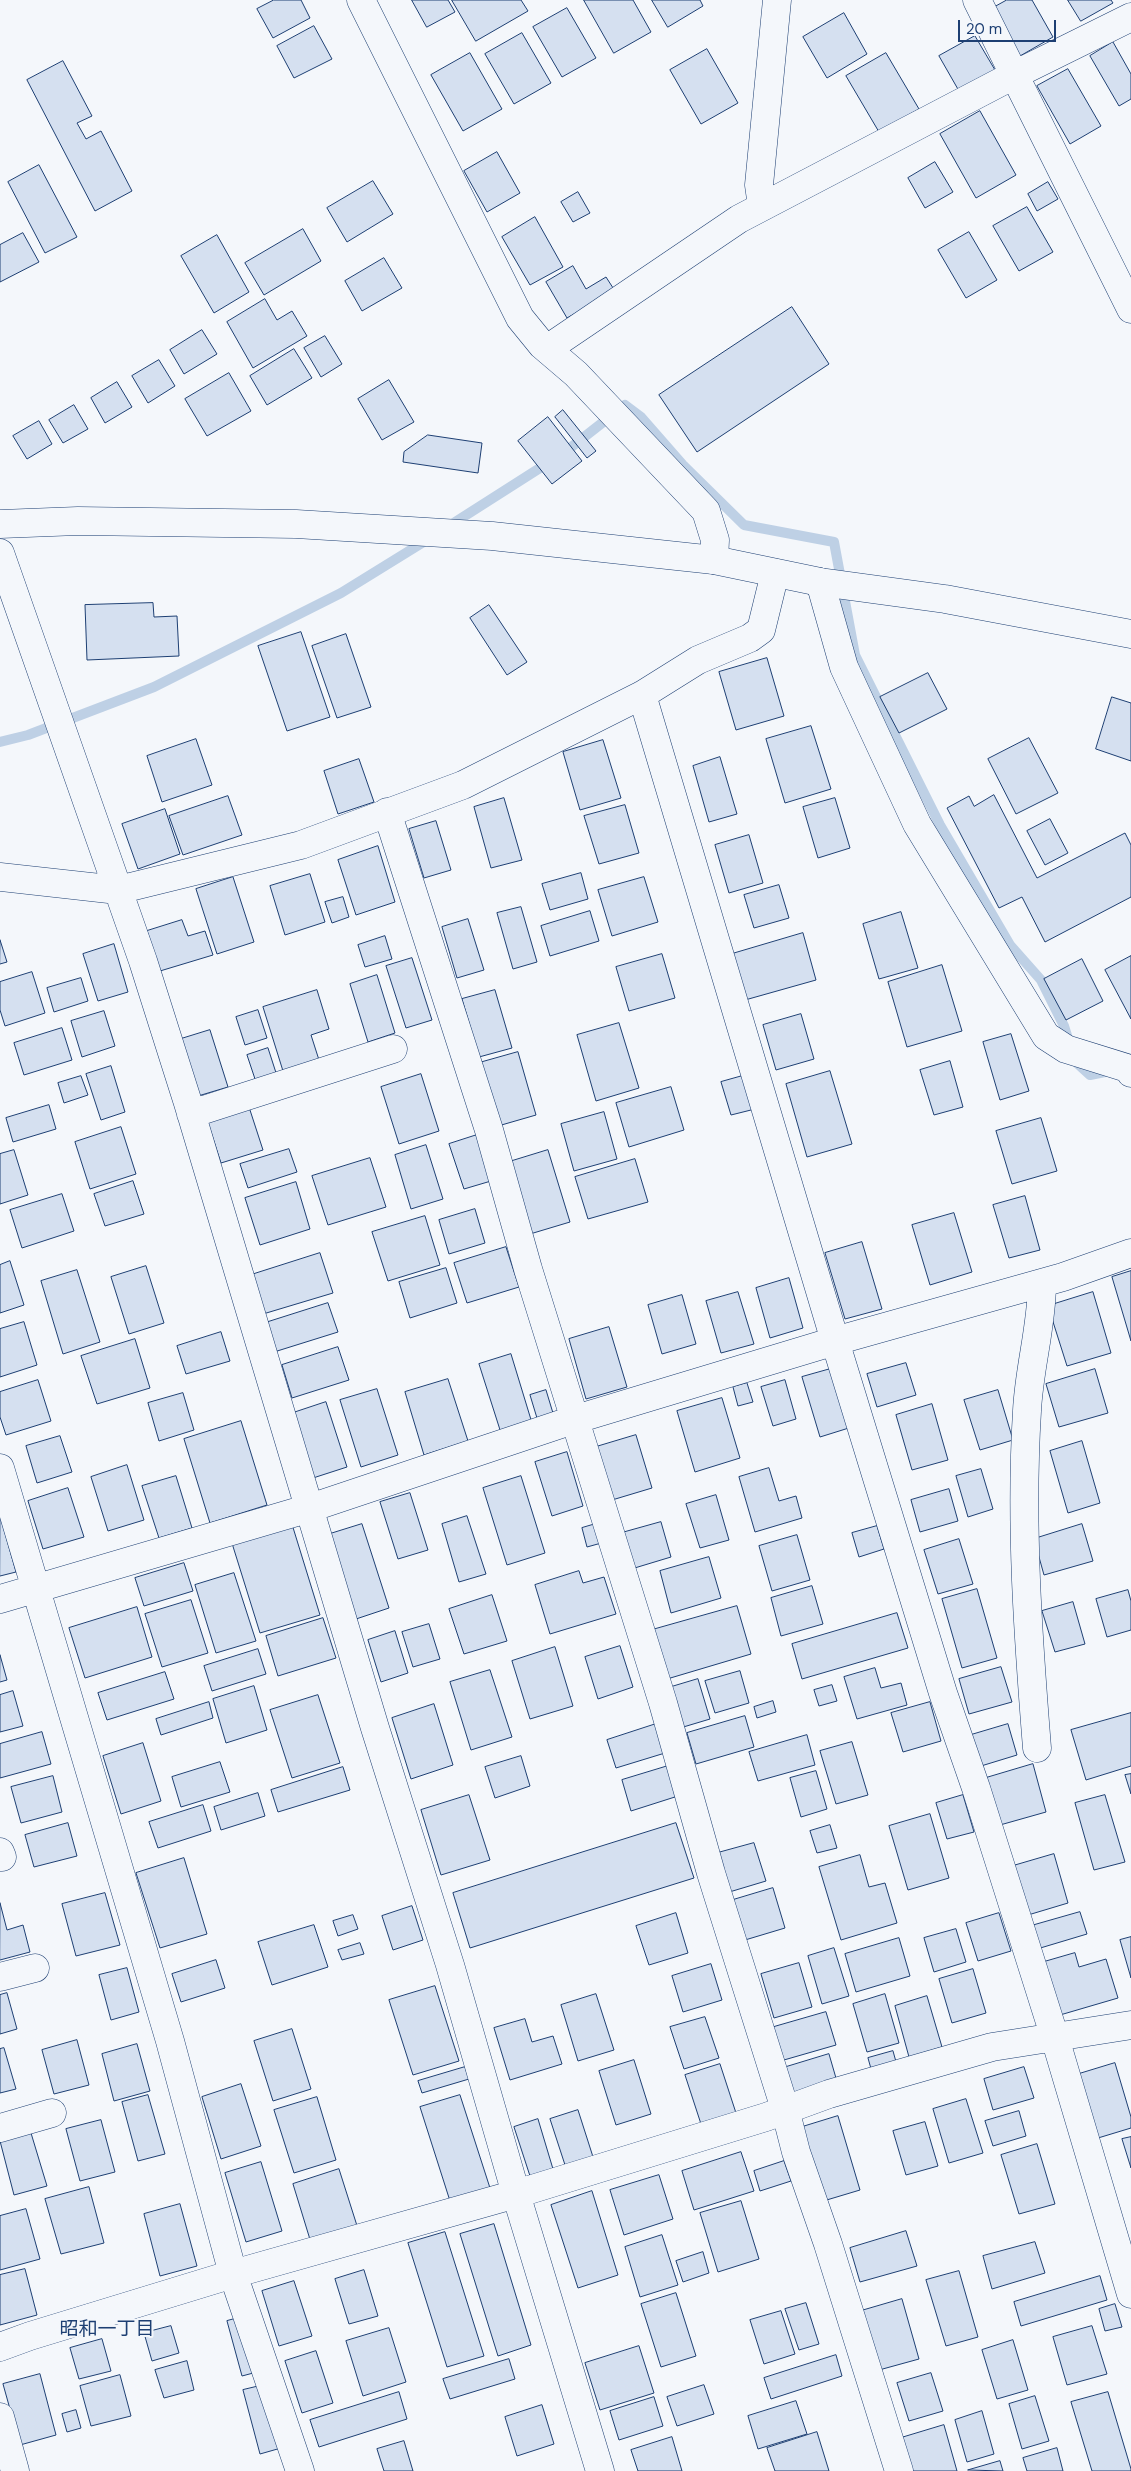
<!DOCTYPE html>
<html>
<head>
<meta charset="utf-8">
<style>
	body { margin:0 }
	#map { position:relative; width:1131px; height:2471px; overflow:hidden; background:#f4f7fb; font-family:"DM Sans",sans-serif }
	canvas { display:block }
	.scale { position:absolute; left:958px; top:20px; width:98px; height:22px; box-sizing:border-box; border:2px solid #1d3f73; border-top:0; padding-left:6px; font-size:15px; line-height:18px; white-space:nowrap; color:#1d3f73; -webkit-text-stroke:4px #f4f7fb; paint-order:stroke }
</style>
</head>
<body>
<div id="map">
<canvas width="1131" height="2471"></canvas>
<div class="scale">20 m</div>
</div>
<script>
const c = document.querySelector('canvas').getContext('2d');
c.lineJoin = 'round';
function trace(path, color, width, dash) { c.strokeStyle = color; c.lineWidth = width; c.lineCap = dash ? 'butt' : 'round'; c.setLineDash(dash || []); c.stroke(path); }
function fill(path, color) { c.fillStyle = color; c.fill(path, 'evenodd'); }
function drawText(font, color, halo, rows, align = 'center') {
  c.font = font + ' "DM Sans","Noto Sans JP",sans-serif'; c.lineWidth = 4; c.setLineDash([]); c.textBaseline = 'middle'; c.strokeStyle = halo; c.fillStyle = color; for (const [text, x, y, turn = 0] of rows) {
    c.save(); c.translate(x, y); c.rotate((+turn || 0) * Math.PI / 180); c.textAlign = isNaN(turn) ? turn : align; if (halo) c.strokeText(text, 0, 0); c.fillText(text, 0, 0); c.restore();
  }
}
trace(new Path2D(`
	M449,526L565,452L625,405L641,417L683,465L744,525L834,542L855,655L940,825L1010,945L1041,980L1064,1026L1070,1045
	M0,742L28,735L154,687L341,593L430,538
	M1075,1058L1078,1064L1090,1075L1110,1071`), '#bed0e5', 10);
const building = new Path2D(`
	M274,0H301L310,18L273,38L257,9Z
	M412,0H448L455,12L427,27Z
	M452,0H521L528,11L476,41Z
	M584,0H633L651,32L614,53Z
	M652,0H700L703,6L668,27Z
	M1007,0H1032L1053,37L1020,56L993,8Z
	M1068,0H1111L1113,3L1081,21Z
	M567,8L596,58L562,77L533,27Z
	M844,13L867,54L827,78L803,37Z
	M314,26L332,59L294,78L277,46Z
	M522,33L551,83L514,104L485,54Z
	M975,36L995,70L959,91L939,56Z
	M1113,42L1131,74V99L1119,106L1090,56Z
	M707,49L738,103L701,124L670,70Z
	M470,53L502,109L463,131L431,75Z
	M886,53L919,109L879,132L846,76Z
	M63,61L92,116L77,123L86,139L101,131L132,191L95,211L27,80Z
	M1068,69L1101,126L1070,144L1037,86Z
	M980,111L1016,175L976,198L940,134Z
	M497,152L520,193L487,212L464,171Z
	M935,162L953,192L925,208L908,178Z
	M39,165L77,237L45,253L8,182Z
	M373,181L393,214L347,242L327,208Z
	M1048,182L1058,199L1037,211L1028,194Z
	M578,192L590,213L573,222L561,202Z
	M1027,207L1053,252L1019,271L993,226Z
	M535,217L563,267L530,285L502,237Z
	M303,229L321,261L264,295L245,263Z
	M969,232L997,280L966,298L938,250Z
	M23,233L39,262L0,282V245Z
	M217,235L249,292L214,313L181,256Z
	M384,258L402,288L362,311L345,281Z
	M573,266L586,289L606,277L615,291L567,318L546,282Z
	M265,299L277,320L292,311L307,336L253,368L227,322Z
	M792,307L829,364L697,452L659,395Z
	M202,330L217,354L184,374L170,350Z
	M325,336L342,364L321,377L304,348Z
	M294,349L312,378L267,405L250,376Z
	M159,360L175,386L148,403L132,376Z
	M229,373L251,411L207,436L185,399Z
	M389,380L414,422L382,440L358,399Z
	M117,382L132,407L105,423L91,398Z
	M74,405L88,429L63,443L49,420Z
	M563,410L596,451L587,458L555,417Z
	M548,417L582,461L552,484L518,441Z
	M39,421L52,444L27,459L13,436Z
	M428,435L482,443L478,473L403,462L404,452Z
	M153,603L154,617L177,616L179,656L87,660L85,605Z
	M489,605L527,662L507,675L470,618Z
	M301,632L330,717L287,731L258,646Z
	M346,634L371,707L337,718L312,646Z
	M767,658L784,716L736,730L719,672Z
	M928,673L947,709L899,733L880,697Z
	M1112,697L1131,703V761L1096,749Z
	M811,726L831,789L785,803L766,739Z
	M1029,738L1058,793L1016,814L988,759Z
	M196,739L212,785L162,802L147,756Z
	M603,740L621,798L580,810L563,752Z
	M720,757L737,814L709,822L693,766Z
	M359,759L374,802L338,814L324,771Z
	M994,795L1037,878L1125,833L1131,845V897L1045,942L1022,897L999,908L947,808L969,796L974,806Z
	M228,796L242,835L183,855L169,816Z
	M504,798L522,860L491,868L474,807Z
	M835,798L850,848L818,858L803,807Z
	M625,805L639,853L599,864L584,816Z
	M165,809L180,854L138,869L122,824Z
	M1050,819L1068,853L1045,865L1027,831Z
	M436,821L451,870L424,878L409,829Z
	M749,835L763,883L729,893L715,845Z
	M378,846L395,902L356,915L338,860Z
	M581,873L588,899L550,910L542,884Z
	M310,874L325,922L285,935L270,886Z
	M233,877L254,942L217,954L196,889Z
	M644,877L658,922L612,936L598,890Z
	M779,885L789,918L754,928L744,895Z
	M343,897L349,917L332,923L325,902Z
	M521,907L537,962L513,969L497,913Z
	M590,911L599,941L550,956L541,926Z
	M901,912L918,968L879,979L863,924Z
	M468,919L484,970L457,978L442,927Z
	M182,920L188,936L205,931L213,955L160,971L147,931Z
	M803,933L816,980L745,1000L732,954Z
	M385,936L392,959L365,967L358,945Z
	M0,940L7,962L0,964Z
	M114,944L128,992L98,1001L83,954Z
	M662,954L675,998L629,1011L616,967Z
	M1131,956V1019L1105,970Z
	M412,958L432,1020L406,1028L386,966Z
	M1082,959L1103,1001L1066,1020L1044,979Z
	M942,965L962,1031L907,1047L888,982Z
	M32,972L45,1013L5,1026L0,1010V982Z
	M377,975L395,1033L368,1042L350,984Z
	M81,978L88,1001L54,1012L47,988Z
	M317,990L329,1029L311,1035L319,1060L283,1071L263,1007Z
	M495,990L512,1048L479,1057L462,999Z
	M258,1010L267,1038L245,1045L236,1017Z
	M104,1011L115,1046L82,1057L71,1021Z
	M801,1014L814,1059L776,1070L763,1025Z
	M619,1023L639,1088L596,1101L577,1035Z
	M62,1028L72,1060L24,1075L14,1043Z
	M210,1030L228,1087L198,1096L181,1039Z
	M1011,1034L1029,1091L1000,1100L983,1042Z
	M268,1048L278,1079L257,1085L247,1055Z
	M518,1052L536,1115L498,1126L479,1063Z
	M950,1061L963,1107L934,1115L920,1070Z
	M111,1066L125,1112L101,1120L86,1074Z
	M830,1071L852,1144L807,1157L786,1084Z
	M421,1074L439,1131L399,1144L381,1087Z
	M746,1075L755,1109L731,1115L721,1082Z
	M81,1076L88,1095L64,1103L58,1083Z
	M671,1087L684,1130L629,1147L616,1103Z
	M49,1105L56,1129L13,1142L6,1118Z
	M249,1107L263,1150L221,1163L207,1120Z
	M604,1112L617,1159L574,1171L561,1124Z
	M1041,1118L1057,1171L1012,1184L996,1131Z
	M121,1127L136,1174L90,1189L75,1142Z
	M477,1135L491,1181L464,1189L449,1144Z
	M426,1145L443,1199L411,1209L395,1155Z
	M289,1149L297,1172L248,1188L240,1164Z
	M14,1150L28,1195L0,1204V1154Z
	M548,1150L570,1222L530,1234L509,1162Z
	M370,1158L386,1207L328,1225L312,1176Z
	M635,1159L648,1202L588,1219L575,1177Z
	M133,1181L144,1214L105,1226L94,1194Z
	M296,1182L310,1229L260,1245L245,1198Z
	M62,1194L74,1231L22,1248L10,1210Z
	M1025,1196L1040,1250L1009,1258L993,1205Z
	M475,1209L485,1243L449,1254L439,1220Z
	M954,1213L972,1272L930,1285L912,1225Z
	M425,1216L440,1265L388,1281L372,1232Z
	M862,1242L882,1309L845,1319L825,1253Z
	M506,1247L519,1287L467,1303L454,1263Z
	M320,1253L333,1293L263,1314L251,1275Z
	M10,1261L24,1305L0,1313V1265Z
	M146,1266L164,1323L129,1334L111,1277Z
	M446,1268L457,1303L410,1318L399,1282Z
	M77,1270L100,1342L63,1354L41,1281Z
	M1131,1271V1341L1112,1277Z
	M789,1278L803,1328L770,1338L756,1288Z
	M738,1292L754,1344L721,1353L706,1301Z
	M1093,1292L1111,1353L1067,1366L1048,1306Z
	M682,1295L696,1344L662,1354L648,1305Z
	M328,1303L338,1332L274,1352L265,1323Z
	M24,1322L37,1365L0,1377V1329Z
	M609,1327L627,1387L586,1399L569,1339Z
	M221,1332L230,1361L186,1374L177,1346Z
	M135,1339L150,1388L97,1404L81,1356Z
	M338,1347L349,1380L292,1398L282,1365Z
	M511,1354L532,1423L501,1433L479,1364Z
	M906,1363L916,1395L877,1407L867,1374Z
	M834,1368L852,1427L820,1437L802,1377Z
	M1095,1369L1108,1413L1059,1427L1046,1384Z
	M448,1379L468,1441L424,1455L405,1392Z
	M38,1380L51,1421L6,1435L0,1417V1392Z
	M785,1380L796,1419L773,1426L761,1387Z
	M747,1383L753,1402L738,1406L733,1387Z
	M377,1389L398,1455L361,1467L340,1400Z
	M546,1390L556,1423L540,1428L530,1395Z
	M998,1390L1013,1440L980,1450L964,1400Z
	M183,1393L194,1430L159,1441L148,1403Z
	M722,1398L740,1458L695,1472L677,1411Z
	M326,1402L347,1467L313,1478L293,1413Z
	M932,1404L948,1460L912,1470L896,1415Z
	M241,1421L267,1505L210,1523L184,1439Z
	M636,1435L652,1488L612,1500L596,1447Z
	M60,1436L72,1472L37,1483L26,1446Z
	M1082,1441L1100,1503L1068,1513L1050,1451Z
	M567,1452L583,1506L552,1516L535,1462Z
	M127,1465L144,1520L108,1531L91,1477Z
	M769,1468L779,1501L796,1496L802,1518L755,1532L739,1477Z
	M981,1469L993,1509L968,1517L956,1476Z
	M176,1476L192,1528L159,1538L142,1486Z
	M521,1476L545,1553L507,1565L483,1488Z
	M68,1488L84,1537L43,1549L28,1501Z
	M949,1489L958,1521L920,1532L911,1500Z
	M410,1493L428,1550L398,1559L380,1502Z
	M716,1495L729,1540L700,1548L686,1504Z
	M0,1515L16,1572L0,1576Z
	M467,1516L486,1574L459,1582L442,1524Z
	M291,1521L320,1615L260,1633L231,1540Z
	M661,1522L671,1557L628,1570L618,1534Z
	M599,1523L605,1542L587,1547L582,1528Z
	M362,1524L389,1608L356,1619L330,1534Z
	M1082,1524L1093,1561L1044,1575L1034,1539Z
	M877,1526L884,1549L859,1557L852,1533Z
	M797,1535L810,1580L772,1591L759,1546Z
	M959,1539L973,1584L938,1594L924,1550Z
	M709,1557L721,1598L671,1613L660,1571Z
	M184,1563L193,1591L144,1606L135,1578Z
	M579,1571L583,1583L604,1577L616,1614L550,1634L535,1585Z
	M234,1573L256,1641L216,1653L195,1585Z
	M812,1586L823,1624L781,1636L771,1598Z
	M977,1589L997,1658L962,1668L942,1599Z
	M1128,1590L1131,1601V1630L1107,1637L1096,1599Z
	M492,1595L507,1641L464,1654L449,1609Z
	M191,1600L208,1653L162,1667L145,1614Z
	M1073,1602L1085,1644L1055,1652L1042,1611Z
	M737,1606L751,1654L667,1679L652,1630Z
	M137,1607L152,1657L85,1678L69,1628Z
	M897,1613L908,1648L802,1679L792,1644Z
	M323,1618L336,1658L278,1676L266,1636Z
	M429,1624L440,1659L413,1667L402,1632Z
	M395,1631L408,1673L381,1682L368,1640Z
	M620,1646L633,1687L598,1699L585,1657Z
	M555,1647L573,1706L530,1719L512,1661Z
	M258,1649L266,1674L212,1691L204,1666Z
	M0,1655L7,1680L0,1682Z
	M1001,1667L1012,1702L969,1714L959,1679Z
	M875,1668L881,1688L901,1683L907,1705L857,1719L844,1677Z
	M490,1670L512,1737L471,1750L450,1682Z
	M740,1671L749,1703L715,1713L705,1681Z
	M165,1672L174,1699L107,1720L98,1693Z
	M698,1679L710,1719L680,1728L668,1688Z
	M832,1685L837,1701L819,1706L814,1690Z
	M254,1686L267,1730L226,1743L213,1699Z
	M13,1691L23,1726L0,1732V1695Z
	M318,1695L340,1763L292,1778L270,1710Z
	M773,1701L776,1712L757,1718L754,1707Z
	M209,1702L213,1718L161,1735L156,1719Z
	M930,1702L941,1741L903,1752L891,1713Z
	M434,1704L453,1765L411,1779L392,1718Z
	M1131,1713V1766L1086,1780L1071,1730Z
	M745,1716L754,1747L696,1764L687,1733Z
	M656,1724L665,1753L616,1768L607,1740Z
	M1008,1724L1017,1755L981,1766L971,1735Z
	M42,1732L51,1764L0,1778V1744Z
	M807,1735L815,1765L758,1781L749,1752Z
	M852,1742L868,1795L836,1804L820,1751Z
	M143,1743L161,1801L121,1814L103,1756Z
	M521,1756L530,1786L495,1798L485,1767Z
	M220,1762L230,1792L181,1807L172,1777Z
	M1033,1764L1046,1812L1000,1825L986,1778Z
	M668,1766L678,1796L631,1811L622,1780Z
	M343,1767L350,1790L278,1812L271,1790Z
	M816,1771L827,1809L801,1817L790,1778Z
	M1131,1774V1794L1125,1775Z
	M53,1776L62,1812L21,1823L11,1787Z
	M258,1793L265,1816L221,1830L214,1807Z
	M469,1795L490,1860L441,1875L421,1810Z
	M963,1795L974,1832L947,1839L936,1803Z
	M1105,1795L1125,1862L1094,1870L1075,1803Z
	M203,1805L211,1831L158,1848L149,1822Z
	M930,1814L949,1878L908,1890L889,1826Z
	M68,1823L77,1856L34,1867L25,1835Z
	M676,1823L694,1878L470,1948L453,1893Z
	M830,1825L837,1848L817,1853L810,1831Z
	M754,1843L766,1881L726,1893L714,1854Z
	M1054,1854L1068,1903L1028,1915L1013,1866Z
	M860,1855L869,1887L885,1883L897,1923L841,1940L819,1867Z
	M184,1858L207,1934L160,1948L136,1873Z
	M773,1888L785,1928L745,1940L733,1900Z
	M105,1893L120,1945L76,1956L62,1904Z
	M0,1903L7,1930L23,1925L30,1952L0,1960Z
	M412,1906L423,1940L393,1950L382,1916Z
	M1080,1912L1087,1934L1037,1949L1031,1926Z
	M676,1913L688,1953L649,1965L636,1926Z
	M999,1913L1011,1951L978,1961L966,1923Z
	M353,1915L358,1929L338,1936L333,1921Z
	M314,1925L328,1967L272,1985L258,1942Z
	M956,1929L966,1962L934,1972L924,1938Z
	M1131,1937V1978L1120,1940Z
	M899,1938L910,1976L856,1992L845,1954Z
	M360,1943L364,1954L342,1960L338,1950Z
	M834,1948L849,1996L822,2004L808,1956Z
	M1075,1953L1079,1967L1106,1959L1118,1998L1060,2015L1044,1962Z
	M216,1960L225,1988L181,2002L172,1974Z
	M799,1963L812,2007L774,2018L761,1974Z
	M711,1964L722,2000L683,2012L672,1976Z
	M127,1968L139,2012L111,2020L99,1975Z
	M973,1969L986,2013L952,2023L939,1979Z
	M435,1986L459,2061L413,2075L389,2000Z
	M7,1993L17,2029L0,2034V1995Z
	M596,1994L614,2050L578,2061L561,2005Z
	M885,1994L899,2043L867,2052L853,2004Z
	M927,1996L942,2047L909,2057L895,2006Z
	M826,2012L836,2045L777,2062L767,2029Z
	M705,2017L719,2058L684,2069L670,2027Z
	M525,2019L532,2042L553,2036L562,2064L510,2080L494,2028Z
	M292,2029L311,2089L273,2101L254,2041Z
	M77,2040L89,2085L54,2094L42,2050Z
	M137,2044L150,2091L114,2101L102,2054Z
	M4,2048L16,2089L0,2093V2049Z
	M893,2051L898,2069L873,2076L868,2058Z
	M829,2054L838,2085L792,2098L783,2068Z
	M634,2060L651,2114L616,2125L599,2071Z
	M1115,2063L1131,2117V2128L1098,2138L1079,2074Z
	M720,2064L736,2113L701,2124L685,2075Z
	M465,2067L469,2079L422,2093L418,2081Z
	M1024,2067L1034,2098L993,2110L984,2079Z
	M241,2084L261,2146L221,2159L202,2097Z
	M148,2095L165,2154L138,2161L122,2102Z
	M460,2095L490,2188L450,2201L420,2107Z
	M317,2097L336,2160L294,2173L274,2110Z
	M966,2099L983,2153L949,2163L933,2109Z
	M578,2110L594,2160L566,2168L550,2119Z
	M1019,2111L1026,2136L993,2146L985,2121Z
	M838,2116L860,2190L820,2202L799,2128Z
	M538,2119L553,2169L530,2176L514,2127Z
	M101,2120L115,2172L80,2181L66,2129Z
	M925,2122L938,2166L906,2175L893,2131Z
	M31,2133L47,2186L14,2195L0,2141Z
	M1131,2137V2168L1122,2139Z
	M1037,2144L1055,2204L1019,2214L1001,2155Z
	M741,2152L754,2191L694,2210L682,2171Z
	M784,2161L791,2181L760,2191L754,2171Z
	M261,2162L282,2231L246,2242L225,2173Z
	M339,2169L359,2232L312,2246L293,2184Z
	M659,2175L673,2219L624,2235L610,2190Z
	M89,2187L104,2243L61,2254L45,2199Z
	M592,2191L618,2275L578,2288L551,2205Z
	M741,2201L759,2259L718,2272L700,2213Z
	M180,2204L197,2266L160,2276L144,2214Z
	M26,2209L40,2259L0,2270V2216Z
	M494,2224L531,2345L498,2356L460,2234Z
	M906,2231L917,2266L860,2282L850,2248Z
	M445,2232L484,2356L447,2367L408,2243Z
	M662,2235L678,2285L640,2297L625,2247Z
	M1035,2242L1045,2273L992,2289L983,2256Z
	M703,2252L709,2273L683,2282L676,2261Z
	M25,2269L37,2315L0,2325V2275Z
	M364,2270L378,2316L349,2324L335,2279Z
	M959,2271L978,2337L946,2346L926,2280Z
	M1100,2276L1107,2300L1021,2326L1014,2302Z
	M294,2281L312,2336L279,2346L262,2291Z
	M676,2293L696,2356L661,2367L641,2304Z
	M902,2299L919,2359L879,2370L861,2311Z
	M806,2303L819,2344L799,2350L785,2309Z
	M1115,2304L1122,2327L1105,2331L1099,2309Z
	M781,2311L795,2354L764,2364L750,2320Z
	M242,2317L257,2372L242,2376L227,2321Z
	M171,2326L179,2353L152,2361L144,2333Z
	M1092,2326L1107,2374L1067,2385L1053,2337Z
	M389,2328L406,2382L363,2396L346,2341Z
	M102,2339L111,2371L79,2379L70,2348Z
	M1013,2340L1028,2390L997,2399L982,2350Z
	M639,2346L654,2393L600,2410L585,2363Z
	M316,2351L333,2403L302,2413L285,2361Z
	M836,2355L842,2376L771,2399L764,2378Z
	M509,2359L515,2379L450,2399L443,2379Z
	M187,2361L194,2390L164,2398L155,2370Z
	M931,2373L943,2411L909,2421L897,2383Z
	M40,2374L56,2435L20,2445L3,2384Z
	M120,2375L131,2416L91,2426L80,2386Z
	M264,2385L281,2448L260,2454L243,2390Z
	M704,2385L714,2414L677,2426L667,2397Z
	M399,2392L407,2419L319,2447L310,2420Z
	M1108,2392L1131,2469V2471H1092L1071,2402Z
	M1035,2396L1049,2441L1022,2449L1009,2404Z
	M654,2397L663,2426L619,2440L610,2411Z
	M796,2401L807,2434L758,2449L748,2416Z
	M542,2405L554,2444L517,2456L505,2417Z
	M76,2410L81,2428L67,2432L62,2414Z
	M982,2411L994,2454L967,2462L955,2420Z
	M944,2425L957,2471H911L901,2438Z
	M817,2432L829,2471H775L767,2448Z
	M672,2437L682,2471H638L631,2450Z
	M404,2441L413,2471H384L377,2449Z
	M1057,2448L1063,2471H1027L1023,2458Z
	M1000,2461L1003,2471L968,2470Z`);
fill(building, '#d5e0f0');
trace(building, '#1d3f73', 1);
const minor = new Path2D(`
	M361,0L520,318L542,345L576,374L706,511L715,540L714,560
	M977,0L1131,309
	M762,206L759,185L777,0
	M547,349L739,219L1014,75L1131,17
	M0,553L143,961L188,1103L375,1728L450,1965L516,2194L600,2471
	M820,582L844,667L917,824L1046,1036L1066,1049L1130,1069L1131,1073
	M642,695L835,1341L943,1693L976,1788L1055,2038L1131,2294
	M387,812L489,1130L528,1269L663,1703L711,1873L785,2109L796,2152L828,2244L899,2471
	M0,877L118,890L301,845L463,785L642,695L698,660L750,638L761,630L775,573
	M191,1114L393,1049
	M0,1468L170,2041L233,2274L300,2471
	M0,1599L310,1508L573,1420L835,1341L1063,1277L1131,1253
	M1037,1748C1028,1636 1020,1524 1027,1411C1029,1368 1042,1326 1042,1283
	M0,1852L2,1857
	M0,1977L35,1968
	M0,2128L52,2113
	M0,2347L30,2336L233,2274L516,2194L766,2117L829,2094L992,2047L1131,2025
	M0,2417L15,2471`);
const tertiary = new Path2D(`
	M0,524L78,521L296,524L492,536L714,560L820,582L945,599L1131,634`);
trace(minor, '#1d3f73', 29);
trace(tertiary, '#1d3f73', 29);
trace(minor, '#f4f7fb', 28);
trace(tertiary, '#f4f7fb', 28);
drawText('19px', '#1d3f73', '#f4f7fb', [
	["昭和一丁目",107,2330]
]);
</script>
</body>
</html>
